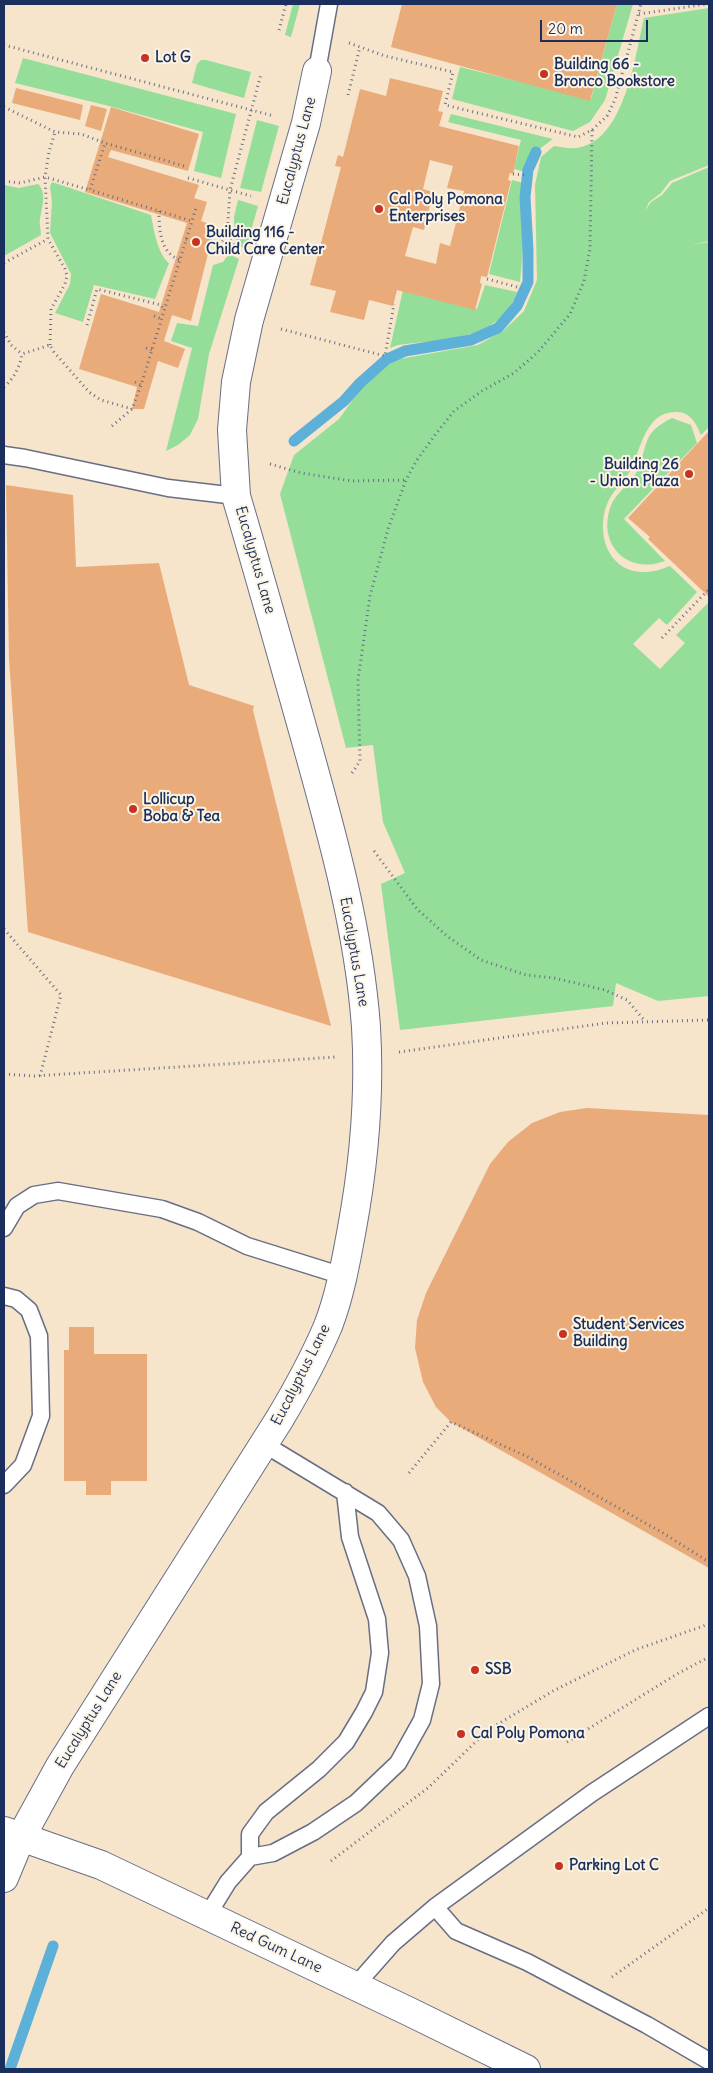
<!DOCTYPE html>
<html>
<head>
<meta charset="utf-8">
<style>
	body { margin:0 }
	#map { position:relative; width:713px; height:2073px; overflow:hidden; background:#f6e4cb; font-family:Delius,sans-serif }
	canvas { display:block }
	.frame { position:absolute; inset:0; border:5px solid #1b2f5e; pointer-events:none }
	.scale { position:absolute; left:540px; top:20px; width:108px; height:22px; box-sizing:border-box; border:2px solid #1b2f5e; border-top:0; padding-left:6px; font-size:15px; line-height:18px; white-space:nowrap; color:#1b2f5e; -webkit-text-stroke:4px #fcf5e5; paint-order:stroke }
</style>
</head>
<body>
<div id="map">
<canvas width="713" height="2073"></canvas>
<div class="frame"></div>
<div class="scale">20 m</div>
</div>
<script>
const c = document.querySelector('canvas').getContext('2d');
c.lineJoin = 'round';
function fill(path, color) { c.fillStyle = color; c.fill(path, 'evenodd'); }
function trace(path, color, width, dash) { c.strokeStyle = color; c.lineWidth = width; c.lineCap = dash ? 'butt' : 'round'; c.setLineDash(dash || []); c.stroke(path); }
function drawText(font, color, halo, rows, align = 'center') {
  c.font = font + ' Delius,sans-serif'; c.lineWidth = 4; c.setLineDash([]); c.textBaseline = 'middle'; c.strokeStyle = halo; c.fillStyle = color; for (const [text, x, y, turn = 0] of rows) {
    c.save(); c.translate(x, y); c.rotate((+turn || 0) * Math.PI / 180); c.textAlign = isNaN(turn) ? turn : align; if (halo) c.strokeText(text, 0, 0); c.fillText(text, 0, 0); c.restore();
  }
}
fill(new Path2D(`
	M293,4H300L291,37L285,35Z
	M617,4H633L605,100L590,122L573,131L452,99L460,67L591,99Z
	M709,8V165L670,181L661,193L649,202L645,211L651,202L662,195L672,183L709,167V241L691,245L709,242V427L701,435C696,423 690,411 675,412C645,412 641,450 630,471C624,482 613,490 608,502C595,531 607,573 645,572C654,572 662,569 670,566L697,592L667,625L659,618L633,644L660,669L685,643L676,635L709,602V996L658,1001L616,983L613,1006L400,1030L381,884L405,873L383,822L373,745L346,748L280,494L294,455L339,419L362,387L394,360L478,345L503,331L524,311L537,280L535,185L541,157L554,146C561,147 570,149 577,148C625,141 635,56 644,18Z
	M23,58L236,114L221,178L194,171L203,132L109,106L15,83Z
	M201,60H206L251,72L244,98L192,83L197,64Z
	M451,114L553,139L538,150L534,149L525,172L514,169L521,140L448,122Z
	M257,120L279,126L261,192L240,188Z
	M512,180L523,183L521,198L523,248L520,282L489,274Z
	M52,182L151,215C154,230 157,253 169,263L155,299L94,285L83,322L55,313L70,284L71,274L50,233L52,202L50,186Z
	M38,184C47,192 42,208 40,219C39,224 41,230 41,235L4,256V185L19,188Z
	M238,200L258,206L245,252L235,238L234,217Z
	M229,254L239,259L209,354L198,419L190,435L178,445L166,451L192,348L171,341L177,323L198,326L213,265L223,262Z
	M485,285L517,292C499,342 443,339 398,345L390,348L403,290L477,309Z
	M672,418L691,425L697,443L624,519L665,561C626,576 595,542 612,503C618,491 633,482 638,469C649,442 642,433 672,418Z`), '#94de99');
trace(new Path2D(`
	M294,441L344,401L360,383L387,359L405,351L471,340L498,328L517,306L528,282V250L525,197L528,170L536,152
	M10,2069L53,1946`), '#5db1d9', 11);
fill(new Path2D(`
	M402,4H617L590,101L391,47Z
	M390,78L443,91L438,111L443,112L439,126L519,146L513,174L510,173L508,180L511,181L487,277L481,276L480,283L482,284L475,310L397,290L393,306L369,300L364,320L330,312L336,291L310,285L341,167L335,166L338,155L343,157L360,89L386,96ZM430,160L453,166L447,188L464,191L450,246L440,243L436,264L405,256L413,227L424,230L433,192L423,189Z
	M16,88L83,105L80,120L12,103Z
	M91,105L107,109L101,131L85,126Z
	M111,107L199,134L188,171L111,150L108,157L199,185L194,198L207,202L201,221L215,226L191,321L172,315L164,341L185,349L178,368L158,361L144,409H132L137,387L79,369L101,294L159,312L187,223L85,192Z
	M709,431V597L648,539L650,537L628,518Z
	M6,485L73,495L76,567L159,563L189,685L254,706L253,710L331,1026L28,932L9,659Z
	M587,1108L709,1115V1568L451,1422L436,1407L423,1382L415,1348L417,1320L426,1293L490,1164L508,1142L532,1123L560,1112Z
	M69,1327H94V1354H147V1481H111V1495H86V1481H64V1350H69Z`), '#e9ab7a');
const service = new Path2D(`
	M317,71L329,4
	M4,455L25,458L168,488L236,496
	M4,1228L17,1206L34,1195L58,1191L162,1209L198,1222L247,1246L343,1276
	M4,1296L16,1299L29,1310L39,1336L41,1416L23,1465L4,1485
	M250,1857V1834L266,1812L319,1769L346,1742L364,1712L374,1692L380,1653L377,1619L350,1537L345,1492
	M435,1907L456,1931L527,1962L647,2025L709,2061
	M207,1916L228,1882L250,1857L273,1853L313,1832L356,1803L398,1763L422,1720L431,1684L428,1626L417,1576L401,1540L378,1513L264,1444
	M355,1986L393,1943L435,1907L592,1793L709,1716`);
const minor = new Path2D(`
	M317,71L306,123L249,320L236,382L232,430L236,496C260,577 283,659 306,741C332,834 359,930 366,1027C370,1094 364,1163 352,1228C346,1261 340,1295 328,1326C314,1359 297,1390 279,1420L60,1766L21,1837L101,1865L410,2012L526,2069`);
const tertiary = new Path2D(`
	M4,1831L21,1837L4,1878`);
trace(service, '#686e84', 19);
trace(minor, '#686e84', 30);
trace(tertiary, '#686e84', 30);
trace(new Path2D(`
	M639,14L707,4
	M279,30L286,4
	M349,43L385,56L453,72L445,105L578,137L592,130L607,116L615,100L641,4
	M4,45L274,116
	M348,95L360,47
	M4,107L55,132L81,134L105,143
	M184,166L105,143L90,190L192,221
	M513,174L526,175
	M188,178L251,196
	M4,181L20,183L45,177L90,190
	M159,211C159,229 160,253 180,260
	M227,236L236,248
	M186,239L218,247L227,236L230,190L261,74
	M4,263L48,239
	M487,279L521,288
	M154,316L161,319
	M87,325L97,289L161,305L164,310
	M281,329L385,356L394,304
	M4,332L11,345L22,354
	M50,345L51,309L65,284L67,276L65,269L48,239L45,177L49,152L55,132
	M146,348L152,350
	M135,382L141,385L196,208
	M4,387C14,378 20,367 22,354L50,345L54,352L89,392L101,400L132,409
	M112,426L132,409L141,385
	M270,464L301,473L352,481L406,480
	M662,638L709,589
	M352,773L360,761L358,680L370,596L388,529L406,480L417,460L435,435L454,411L482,391L514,373L538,352L570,314L584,281L590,249L592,130
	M374,851L417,909L447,936L481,960L526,975L554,978L605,990L627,1000L645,1021
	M4,929L61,995L40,1076
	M399,1052L606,1023L709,1020
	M4,1074L34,1076L336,1057
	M409,1473L451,1422L528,1457L663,1533L709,1562
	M567,1742L677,1674L709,1657
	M331,1861L429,1787L488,1730L553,1691L635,1650L709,1624
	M612,1977L709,1908`), '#686e84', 3, [1, 4]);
trace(service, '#fff', 16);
trace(minor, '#fff', 28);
trace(tertiary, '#fff', 28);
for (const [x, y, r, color] of [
	[145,58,5,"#c8321e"],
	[544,74,5,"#c8321e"],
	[379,209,5,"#c8321e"],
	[196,242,5,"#c8321e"],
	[689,474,5,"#c8321e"],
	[133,809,5,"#c8321e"],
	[563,1334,5,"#c8321e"],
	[475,1670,5,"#c8321e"],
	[461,1734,5,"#c8321e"],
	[559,1866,5,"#c8321e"]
]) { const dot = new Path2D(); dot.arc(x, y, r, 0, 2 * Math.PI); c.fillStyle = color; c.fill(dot); trace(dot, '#fcf5e5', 2); }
drawText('bold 15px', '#1b2f5e', '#fcf5e5', [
	["Lot G",155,58],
	["Building 66 -",554,65],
	["Bronco Bookstore",554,82],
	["Cal Poly Pomona",389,200],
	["Enterprises",389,217],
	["Building 116 -",206,233],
	["Child Care Center",206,250],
	["Building 26",679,465,"right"],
	["- Union Plaza",679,482,"right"],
	["Lollicup",143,800],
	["Boba & Tea",143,817],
	["Student Services",573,1325],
	["Building",573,1342],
	["SSB",485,1670],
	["Cal Poly Pomona",471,1734],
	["Parking Lot C",569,1866]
], 'left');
drawText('15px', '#1b2f5e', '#fcf5e5', [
	["Eucalyptus Lane",297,151,-75],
	["Eucalyptus Lane",255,560,74],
	["Eucalyptus Lane",354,952,80],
	["Eucalyptus Lane",301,1375,-63],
	["Eucalyptus Lane",89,1720,-58],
	["Red Gum Lane",276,1948,25]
]);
</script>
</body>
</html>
